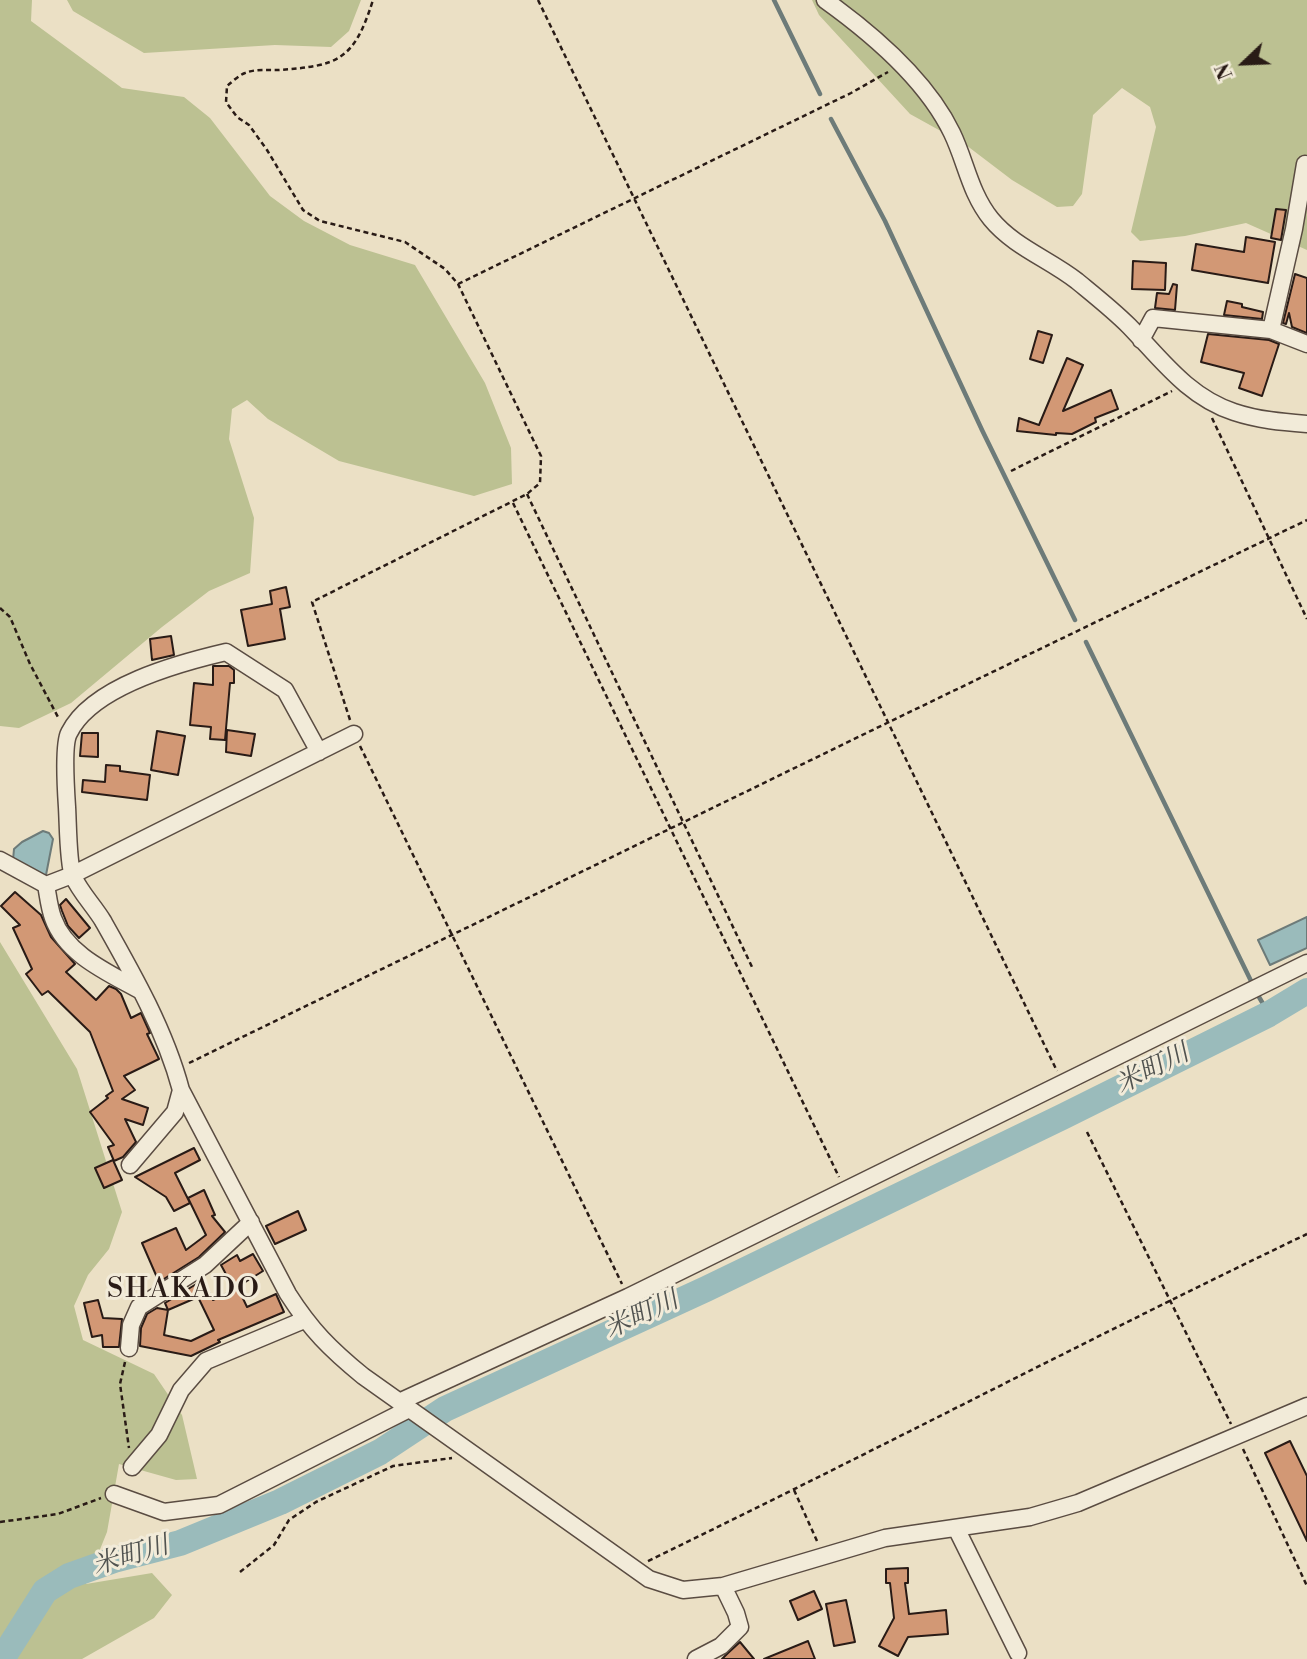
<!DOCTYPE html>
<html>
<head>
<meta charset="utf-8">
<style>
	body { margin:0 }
	#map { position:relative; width:1307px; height:1659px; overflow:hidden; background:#ebe0c5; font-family:"Libre Bodoni",serif }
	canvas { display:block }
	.north { position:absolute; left:1209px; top:28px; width:70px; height:70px; -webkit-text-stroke:5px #f2ebd9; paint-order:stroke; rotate:247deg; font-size:19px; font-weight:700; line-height:28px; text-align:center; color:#291b16 }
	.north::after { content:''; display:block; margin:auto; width:24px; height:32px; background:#291b16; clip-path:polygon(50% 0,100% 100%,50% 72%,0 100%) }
</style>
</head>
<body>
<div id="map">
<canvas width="1307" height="1659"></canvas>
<div class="north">N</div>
</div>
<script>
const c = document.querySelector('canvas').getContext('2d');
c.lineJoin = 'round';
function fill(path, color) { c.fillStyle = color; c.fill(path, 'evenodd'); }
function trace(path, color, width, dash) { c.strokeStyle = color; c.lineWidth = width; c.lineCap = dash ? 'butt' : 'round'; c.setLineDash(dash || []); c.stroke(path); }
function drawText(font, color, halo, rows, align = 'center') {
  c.font = font + ' "Libre Bodoni","Noto Serif JP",serif'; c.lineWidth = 6; c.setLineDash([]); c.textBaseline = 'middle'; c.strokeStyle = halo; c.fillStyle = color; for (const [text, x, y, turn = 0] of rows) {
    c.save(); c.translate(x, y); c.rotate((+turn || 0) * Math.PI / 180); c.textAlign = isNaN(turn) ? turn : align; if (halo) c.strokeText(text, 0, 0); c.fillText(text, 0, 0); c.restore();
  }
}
fill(new Path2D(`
	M0,0H32L31,21L122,88L184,97L210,118L270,196L304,221L350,245L415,265L485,383L511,448L512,484L474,496L339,461L268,419L247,400L232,409L229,439L254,518L250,573L209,591L162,627L71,703L19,728L0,726Z
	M67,0H361L349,31L331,47L275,45L144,53L73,11Z
	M812,0H1307V250L1246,223L1185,236L1140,241L1131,232L1156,127L1150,107L1122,88L1093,115L1082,194L1073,206L1057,207L1012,180L966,145L910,114L819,15Z
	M0,942L77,1069L122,1212L109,1249L88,1275L74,1306L83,1340L154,1374L182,1415L197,1479L176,1480L119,1464L107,1532L86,1584L152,1573L172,1595L154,1618L82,1659H0Z`), '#bcc192');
const water = new Path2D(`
	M43,831L49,833L53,839L46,875L42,877L13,860L14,849L22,842Z
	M1307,917V948L1270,965L1258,940Z`);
fill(water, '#9abbbb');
trace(water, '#6d7b79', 2);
trace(new Path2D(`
	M774,0L820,94
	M831,119L885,221L982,430L1075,620
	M1086,642L1251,981
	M1259,997L1269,1014`), '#6d7b79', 4.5);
trace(new Path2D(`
	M2,1659L45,1591L69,1576L114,1560L180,1543L280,1502L380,1452L445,1409L706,1289L1062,1117L1269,1014L1307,991`), '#9abbbb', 26);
const building = new Path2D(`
	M1276,209L1286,210L1281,240L1271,238Z
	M1246,237L1275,242L1268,283L1192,270L1196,244L1244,252Z
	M1133,261L1166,263L1165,290L1132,289Z
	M1295,274L1307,278V333L1292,327L1289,313L1286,324L1283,323Z
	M1173,284L1177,285L1175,310L1155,308L1157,293L1169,294Z
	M1227,301L1242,304V307L1263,312L1262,319L1224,315Z
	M1038,331L1052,335L1043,363L1030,359Z
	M1208,334L1269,340L1279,344L1262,396L1239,388L1244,373L1201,362Z
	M1067,358L1083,365L1063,411L1111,390L1118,409L1095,418L1096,422L1072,434L1056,433V435L1017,431L1019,418L1039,425Z
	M286,587L290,607L280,609L285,639L248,646L241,610L272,604L270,591Z
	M171,636L174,655L152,660L150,639Z
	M213,666H229L234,670V683H230L225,740L210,739L211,727L190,725L194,683L213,685Z
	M227,730L255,734L251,756L226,752Z
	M157,731L185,736L178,775L151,770Z
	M82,733H98V757L80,756Z
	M106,765L120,766V771L150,775L147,800L82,792L83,780L105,782Z
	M15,892L41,915L51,937L75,964L66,972L96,1000L109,986L116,989L121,994L131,1018L141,1013L150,1033L147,1034L159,1059L124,1076L135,1090L122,1099L148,1108L143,1125L125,1119L136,1142L123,1157L114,1161L108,1147L114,1145L90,1112L108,1098L106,1096L113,1091L90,1032L48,991L42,995L26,974L32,969L13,928L20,925L1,906Z
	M66,899L90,928L79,938L68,926L62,911L60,905Z
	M194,1148L200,1160L175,1173L190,1203L174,1211L166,1197L135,1177Z
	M113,1160L122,1180L104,1188L95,1168Z
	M204,1190L215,1215L212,1216L225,1232L199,1257L159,1282L142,1243L176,1228L186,1250L206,1235L188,1198Z
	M298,1211L306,1230L275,1244L266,1226Z
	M253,1254L263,1271L234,1289L221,1265L237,1255L240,1261Z
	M203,1280L213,1300L238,1288L247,1307L276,1294L284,1312L218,1340L220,1342L191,1356L140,1346L141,1328L147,1314L157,1308L168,1310L164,1335L191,1341L214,1330L198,1297L168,1310L165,1303Z
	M98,1300L103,1318L122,1319L119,1347H103L102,1335L92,1337L84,1303Z
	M1290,1441L1307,1476V1541L1265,1453Z
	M908,1568V1583H905L909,1614L946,1610L948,1634L908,1637L898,1656L879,1646L894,1618L890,1583H886V1569Z
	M814,1591L822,1609L798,1620L790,1601Z
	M846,1600L855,1642L834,1646L826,1604Z
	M808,1641L815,1659H764Z
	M740,1642L754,1659H722L728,1653Z`);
fill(building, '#d29875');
trace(building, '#291b16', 2);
const minor = new Path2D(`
	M825,0C871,33 927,81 952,133C966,162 970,193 991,219C1014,247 1049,259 1077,281C1094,295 1113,310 1129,326C1161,359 1188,397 1234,412C1258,420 1282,422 1307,424
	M1271,330L1294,229L1305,164
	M1141,340L1153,318L1271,330L1307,344
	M319,752L285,690L226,652C179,663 92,686 69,733C63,744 66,792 67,807C68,823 68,863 73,876C80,892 94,906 103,921C133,974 165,1030 181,1090L288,1294C311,1330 330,1349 363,1376L649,1579L683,1590L723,1586L885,1538L1030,1517L1078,1503L1307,1406
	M0,860L46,885L72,875L354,734
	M46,885C48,895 49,907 53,918C66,955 109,973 141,991
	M130,1165L175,1112L181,1090
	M129,1348L131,1325L139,1307L205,1265L251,1222
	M399,1402L628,1297L1307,963
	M132,1467L159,1435L181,1390L206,1361L304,1320
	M114,1494L164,1512L219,1505L409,1409
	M956,1528L1018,1653
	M696,1659L721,1646L740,1627L736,1613L723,1586`);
trace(minor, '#5a4c42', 19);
trace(new Path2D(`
	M538,0L1057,1071
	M458,284L851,93L888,72
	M1212,418L1307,619
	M1011,471L1172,391
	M527,494L753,969
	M513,503L839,1177
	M0,608L10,617L30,664L59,719
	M350,720L312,602L527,494L540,483L541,456L458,284L445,269L405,242L320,221L303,210L267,150L249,125L237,117L226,102L227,86C232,82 239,75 245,73C254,69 268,70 278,70C339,66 354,60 373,0
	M360,746L622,1284
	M189,1063L887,723L1307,520
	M1087,1132L1231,1424
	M125,1362L120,1384L129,1448
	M1243,1449L1307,1586
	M794,1490L817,1541
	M0,1522L58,1514L101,1498
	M648,1561C869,1454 1086,1340 1307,1234
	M240,1572L274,1545L289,1520L316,1502L393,1466L452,1458`), '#291b16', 2.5, [5, 3.5]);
trace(minor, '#f2ebd9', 16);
drawText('italic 26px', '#515350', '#f2ebd9', [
	["米町川",1153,1070,-27],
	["米町川",642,1316,-25],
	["米町川",131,1557,-17]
]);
c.letterSpacing = '2px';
drawText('28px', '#291b16', '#f2ebd9', [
	["SHAKADO",184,1290]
]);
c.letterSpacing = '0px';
</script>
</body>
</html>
